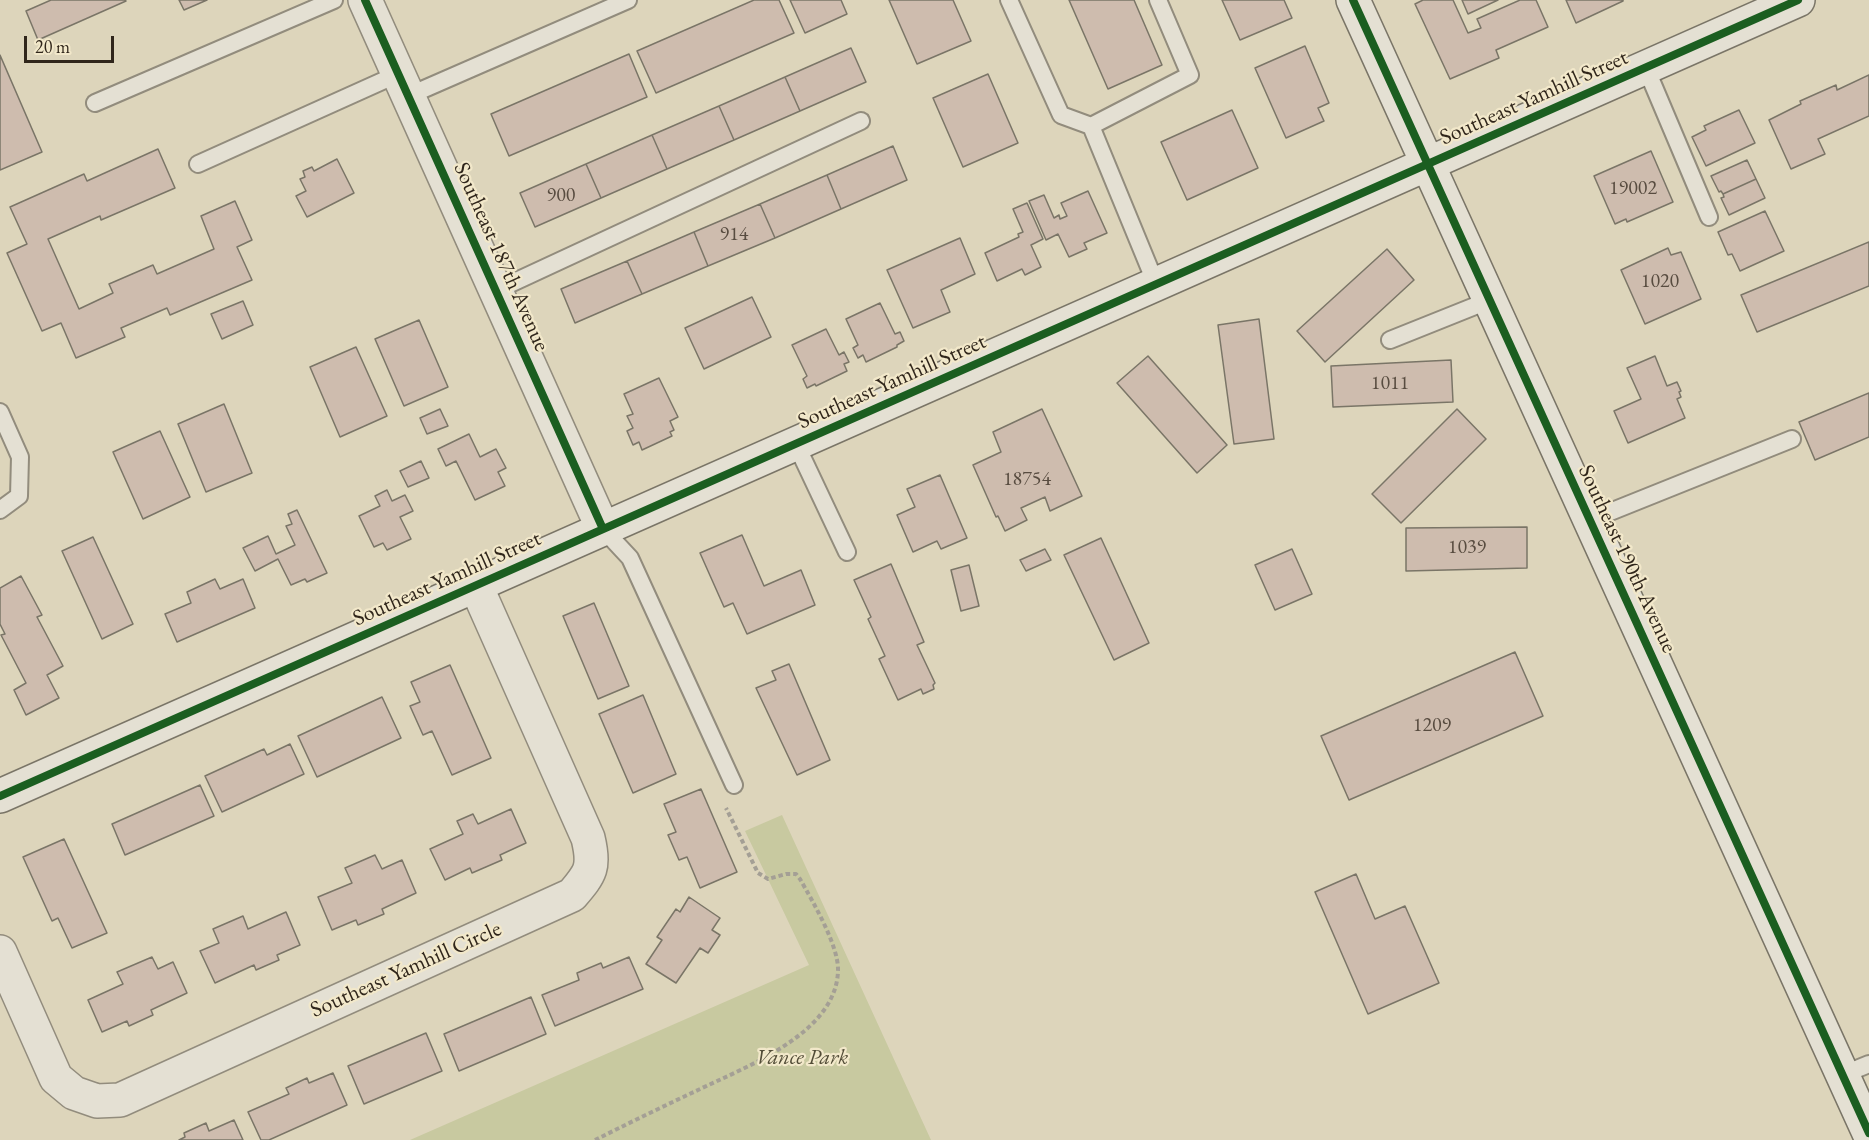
<!DOCTYPE html>
<html>
<head>
<meta charset="utf-8">
<style>
	body { margin:0 }
	#map { position:relative; width:1869px; height:1140px; overflow:hidden; background:#ddd5bb; font-family:"EB Garamond",serif }
	canvas { display:block }
	.scale { position:absolute; left:24px; top:36px; width:90px; height:27px; box-sizing:border-box; border:3px solid #30261b; border-top:0; padding-left:8px; font-size:18px; line-height:21px; white-space:nowrap; color:#30261b; -webkit-text-stroke:4px #f2e8ca; paint-order:stroke }
</style>
</head>
<body>
<div id="map">
<canvas width="1869" height="1140"></canvas>
<div class="scale">20 m</div>
</div>
<script>
const c = document.querySelector('canvas').getContext('2d');
c.lineJoin = 'round';
function fill(path, color) { c.fillStyle = color; c.fill(path, 'evenodd'); }
function trace(path, color, width, dash) { c.strokeStyle = color; c.lineWidth = width; c.lineCap = dash ? 'butt' : 'round'; c.setLineDash(dash || []); c.stroke(path); }
function drawText(font, color, halo, rows, align = 'center') {
  c.font = font + ' "EB Garamond",serif'; c.lineWidth = 4.5; c.setLineDash([]); c.textBaseline = 'middle'; c.strokeStyle = halo; c.fillStyle = color; for (const [text, x, y, turn = 0] of rows) {
    c.save(); c.translate(x, y); c.rotate((+turn || 0) * Math.PI / 180); c.textAlign = isNaN(turn) ? turn : align; if (halo) c.strokeText(text, 0, 0); c.fillText(text, 0, 0); c.restore();
  }
}
fill(new Path2D(`
	M782,815L931,1140H410L809,965L745,831Z`), '#c8c9a0');
const building = new Path2D(`
	M51,0H125L126,1L38,40L26,11Z
	M179,0H207L184,10Z
	M754,0H779L794,33L656,93L637,51Z
	M790,0H841L847,14L805,33Z
	M889,0H953L971,41L917,64Z
	M1069,0H1134L1162,65L1108,89Z
	M1222,0H1284L1292,18L1240,40Z
	M1423,0H1453L1468,33L1481,28L1477,19L1520,0H1536L1548,27L1496,50L1499,58L1450,79L1415,4Z
	M1462,0H1498L1468,14Z
	M1566,0H1623V1L1576,23Z
	M1305,46L1329,103L1318,108L1324,121L1286,138L1255,68Z
	M851,48L866,82L800,111L785,77Z
	M629,54L647,97L509,156L491,114Z
	M0,55L42,152L0,170Z
	M988,74L1018,143L963,167L933,98Z
	M1869,75V116L1818,139L1825,154L1791,169L1769,120L1801,104L1800,101L1836,85L1837,90Z
	M785,77L800,111L734,140L719,106Z
	M719,106L734,140L667,169L652,135Z
	M1232,110L1258,168L1187,200L1161,142Z
	M1739,110L1755,143L1706,166L1692,137L1706,130L1704,126Z
	M652,135L667,169L601,198L586,164Z
	M893,146L907,180L841,209L827,175Z
	M158,149L175,188L101,220L100,216L48,239L79,309L113,293L109,284L153,265L157,274L214,249L201,216L235,201L252,240L237,247L252,280L170,315L167,308L121,328L125,337L76,358L61,323L42,331L7,253L27,244L10,207L84,174L87,181Z
	M1651,151L1673,202L1627,222L1626,219L1615,224L1594,176Z
	M337,159L354,193L307,217L296,196L306,191L300,179L305,177L303,171L312,167L314,171Z
	M1747,160L1756,179L1723,194L1721,191L1719,192L1711,176Z
	M586,164L601,198L535,227L520,193Z
	M827,175L841,209L775,238L760,204Z
	M1756,179L1765,198L1729,215L1721,198L1724,197L1723,194Z
	M1088,191L1107,233L1084,243L1087,249L1069,257L1058,234L1046,240L1029,201L1044,195L1054,218L1059,215L1060,219L1067,216L1061,203Z
	M1027,203L1043,239L1031,245L1041,267L1025,275L1022,269L997,281L985,253L1019,237L1018,234L1023,232L1013,209Z
	M760,204L775,238L708,266L694,232Z
	M1765,211L1784,251L1740,271L1732,254L1728,255L1718,232Z
	M694,232L708,266L642,294L627,261Z
	M960,238L975,274L941,290L950,312L913,328L887,270Z
	M1869,242V286L1757,332L1741,295Z
	M1668,248L1671,255L1681,252L1701,299L1645,324L1621,270Z
	M1387,249L1414,280L1325,362L1297,331Z
	M627,261L642,294L575,323L561,289Z
	M752,297L771,337L704,369L685,328Z
	M243,301L253,325L222,339L211,314Z
	M880,303L895,334L900,332L904,341L897,345V347L866,362L863,355L858,358L853,348L858,345L846,319Z
	M1259,319L1274,439L1234,444L1218,325Z
	M419,320L448,387L404,406L375,339Z
	M826,329L839,355L844,352L849,362L844,364L847,371L816,386L815,384L807,388L803,379L807,376L792,345Z
	M356,347L387,416L340,437L310,367Z
	M1148,356L1227,445L1197,473L1117,383Z
	M1655,356L1667,386L1677,382L1681,391L1679,392L1681,397L1677,399L1685,418L1628,443L1614,411L1641,399L1627,368Z
	M1451,360L1453,402L1333,407L1331,366Z
	M659,378L678,417L670,421L674,430L670,432L672,436L642,450L639,442L633,445L627,431L633,428L627,416L633,414L624,394Z
	M1869,393V437L1815,460L1799,422Z
	M224,404L252,473L206,492L178,424Z
	M440,409L448,426L427,434L420,418Z
	M1042,409L1082,496L1050,511L1045,497L1021,508L1027,520L1005,531L998,516L996,517L973,465L1001,452L993,432Z
	M1457,409L1486,439L1401,523L1372,494Z
	M160,431L190,497L143,519L113,452Z
	M469,434L480,457L496,449L506,468L498,472L505,486L475,500L456,461L446,466L438,449Z
	M421,461L429,478L408,487L400,471Z
	M940,475L967,538L941,549L937,541L913,552L897,515L915,507L907,489Z
	M387,490L392,501L405,495L413,511L400,517L411,539L387,550L383,543L374,547L359,516L380,506L375,496Z
	M297,510L327,573L307,582L305,579L291,585L278,559L255,571L243,548L268,536L276,554L295,545L286,526L292,524L288,514Z
	M1527,527V568L1406,571V528Z
	M742,535L764,586L801,570L815,605L747,634L733,603L724,607L700,553Z
	M93,537L133,624L102,639L62,551Z
	M1101,538L1149,643L1114,660L1064,555Z
	M1045,549L1051,560L1026,571L1020,560Z
	M1292,549L1312,594L1275,610L1255,565Z
	M891,564L924,642L917,645L935,683L933,685L934,689L923,694L921,689L898,700L879,659L885,656L868,619L871,617L854,580Z
	M969,565L979,606L961,611L951,570Z
	M21,576L42,615L37,617L63,666L47,675L59,698L26,715L14,690L26,683L1,635L5,634L0,624V588Z
	M215,579L220,589L243,579L255,608L177,642L165,614L191,603L187,592Z
	M594,603L629,686L598,699L563,616Z
	M1515,652L1543,716L1349,800L1321,736Z
	M789,664L830,760L797,775L756,688L776,680L772,671Z
	M450,665L491,758L452,775L432,731L423,735L410,706L420,702L411,682Z
	M643,695L676,774L633,793L599,714Z
	M382,697L401,738L317,777L298,736Z
	M290,744L304,774L222,812L205,776L264,749L267,755Z
	M200,785L214,816L125,855L112,824Z
	M701,789L737,872L700,888L687,857L679,860L668,835L676,832L664,804Z
	M511,809L526,843L500,855L502,860L472,873L470,868L445,880L430,849L463,834L457,821L473,814L478,824Z
	M64,839L107,933L72,948L58,918L52,921L23,857Z
	M375,855L382,869L402,860L416,893L382,909L384,914L358,925L356,920L332,930L318,897L352,883L345,868Z
	M1356,874L1375,919L1405,906L1439,983L1368,1014L1315,892Z
	M689,897L720,918L712,930L720,935L708,953L700,948L676,983L646,964L662,940L657,937L676,909L680,912Z
	M286,912L300,945L277,955L279,960L256,970L254,965L215,983L200,951L219,943L213,929L243,916L248,929Z
	M152,957L158,969L173,962L187,993L151,1010L153,1015L129,1026L127,1021L102,1032L88,1000L123,984L117,972Z
	M629,957L643,989L555,1026L542,995L579,980L577,973L601,963L603,968Z
	M531,997L546,1034L459,1071L444,1034Z
	M426,1033L442,1071L364,1104L348,1066Z
	M333,1073L347,1105L269,1140H261L248,1112L289,1094L286,1088L307,1078L309,1083Z
	M234,1120L243,1140H179L185,1137L184,1133L206,1123L209,1131Z`);
fill(building, '#cebcae');
trace(building, '#7a7567', 1.5);
const lane = new Path2D(`
	M1009,0L1061,115L1091,126L1156,284
	M1646,68L1709,217
	M408,96L628,0
	M95,103L334,0
	M1091,126L1190,75L1158,0
	M198,164L398,74
	M497,290L861,121
	M1390,340L1490,300
	M0,412L20,457L19,496L0,510
	M796,444L847,552
	M1590,520L1792,439
	M603,529L630,558L734,785
	M1842,1075L1869,1064`);
const street = new Path2D(`
	M365,0L603,529
	M0,952L56,1078L74,1093L97,1101L120,1100L572,895C591,873 595,867 588,838L476,586`);
const secondary = new Path2D(`
	M1353,0L1869,1133
	M0,796L1798,0`);
trace(lane, '#928c7d', 20);
trace(street, '#928c7d', 36);
trace(secondary, '#7a7567', 36);
trace(new Path2D(`
	M595,1140C629,1123 664,1106 698,1090C745,1067 836,1034 838,971C839,946 813,902 800,879L796,874H786L768,879L758,873L726,808`), '#a49f95', 4, [4.5, 3]);
trace(lane, '#e4e0d3', 16);
trace(street, '#e4e0d3', 33);
trace(secondary, '#e4e0d3', 33);
trace(new Path2D(`
	M365,0L603,529
	M1353,0L1869,1133
	M0,796L1798,0`), '#1b5e20', 8);
drawText('20px', '#584c40', null, [
	["19002",1633,189],
	["900",561,196],
	["914",734,235],
	["1020",1660,282],
	["1011",1390,384],
	["18754",1027,480],
	["1039",1467,548],
	["1209",1432,726]
]);
drawText('22px', '#30261b', '#f2e8ca', [
	["Southeast Yamhill Street",1534,98,-24],
	["Southeast 187th Avenue",501,257,66],
	["Southeast Yamhill Street",892,382,-24],
	["Southeast 190th Avenue",1627,559,65],
	["Southeast Yamhill Street",447,579,-24],
	["Southeast Yamhill Circle",406,970,-24]
]);
drawText('italic 22px', '#524c37', '#f2e8ca', [
	["Vance Park",802,1058]
]);
</script>
</body>
</html>
